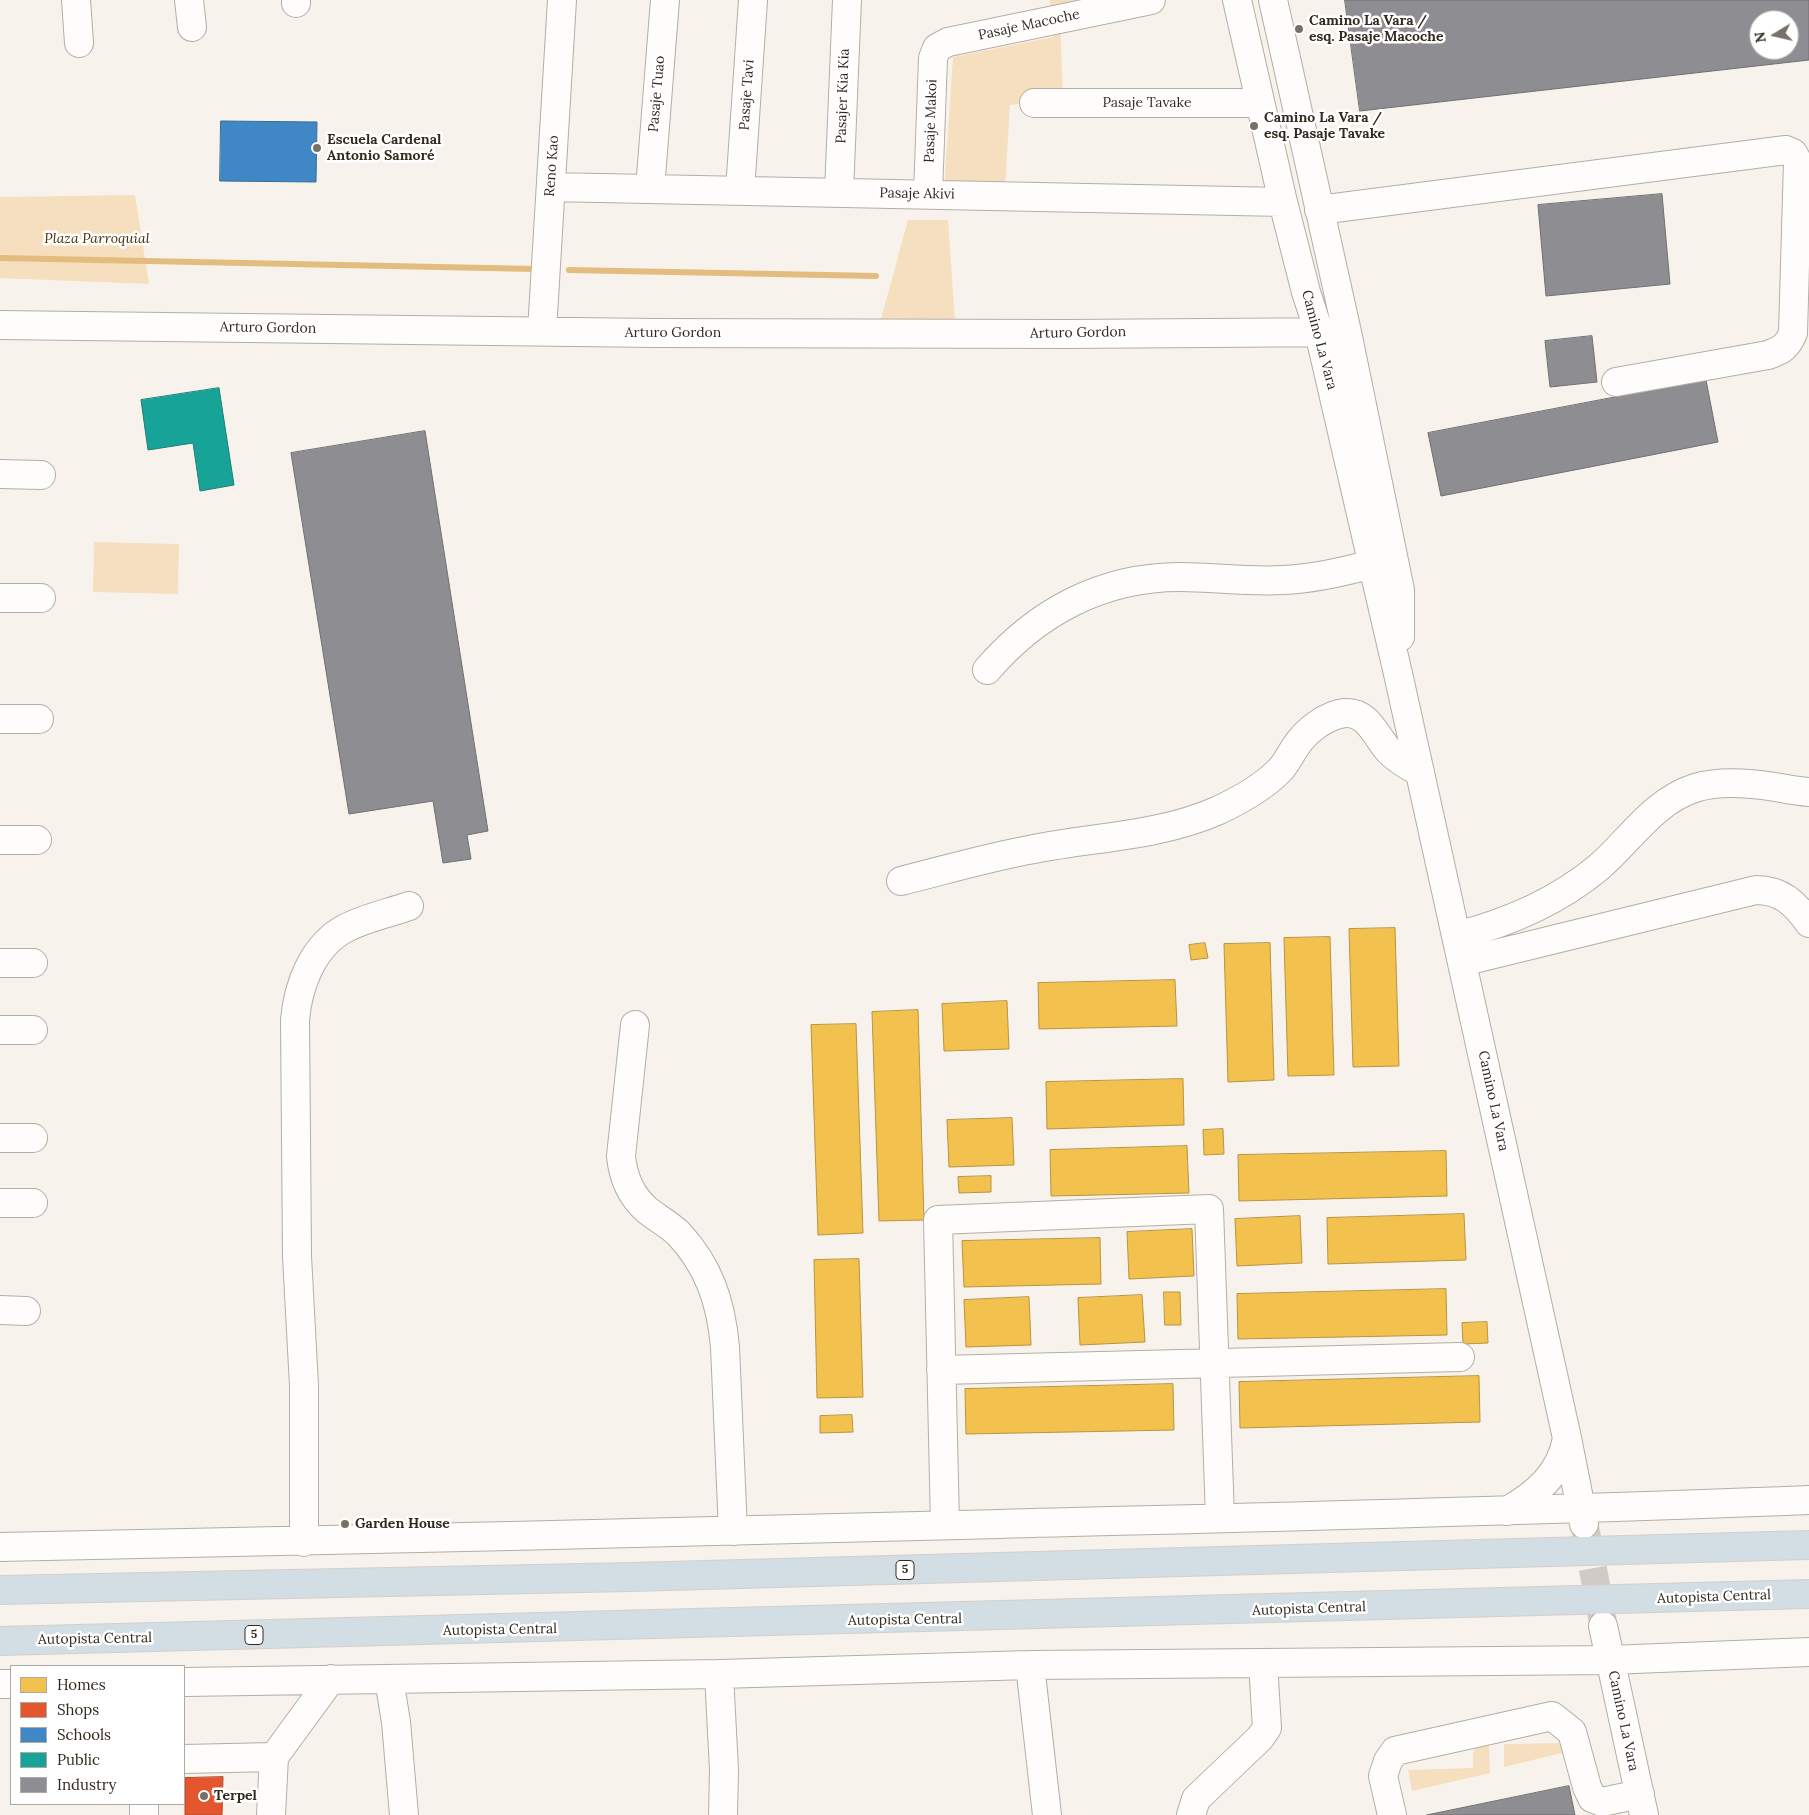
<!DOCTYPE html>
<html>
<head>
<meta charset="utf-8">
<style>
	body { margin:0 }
	#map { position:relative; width:1809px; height:1815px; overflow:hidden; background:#f7f3ec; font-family:Lora,serif }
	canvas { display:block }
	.legend { position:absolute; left:10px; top:1665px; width:175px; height:140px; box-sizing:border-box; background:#fff; border:1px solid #adaaa5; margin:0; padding:6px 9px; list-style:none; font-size:15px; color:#322a1e }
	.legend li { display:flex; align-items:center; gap:10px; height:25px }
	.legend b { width:25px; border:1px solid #adaaa5 }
	.north { position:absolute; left:1749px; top:10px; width:50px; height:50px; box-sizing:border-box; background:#fff; border:1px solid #adaaa5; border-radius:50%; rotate:261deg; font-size:14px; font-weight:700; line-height:20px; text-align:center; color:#322a1e }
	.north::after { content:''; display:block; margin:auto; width:18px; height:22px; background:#777066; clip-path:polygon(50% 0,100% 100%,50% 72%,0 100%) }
</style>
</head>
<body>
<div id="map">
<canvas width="1809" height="1815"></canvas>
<ul class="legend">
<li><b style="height:14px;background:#f2c14e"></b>Homes</li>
<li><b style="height:14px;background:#e4572e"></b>Shops</li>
<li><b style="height:14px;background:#3f88c5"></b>Schools</li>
<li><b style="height:14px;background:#17a398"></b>Public</li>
<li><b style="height:14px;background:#8d8d92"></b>Industry</li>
</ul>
<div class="north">N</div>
</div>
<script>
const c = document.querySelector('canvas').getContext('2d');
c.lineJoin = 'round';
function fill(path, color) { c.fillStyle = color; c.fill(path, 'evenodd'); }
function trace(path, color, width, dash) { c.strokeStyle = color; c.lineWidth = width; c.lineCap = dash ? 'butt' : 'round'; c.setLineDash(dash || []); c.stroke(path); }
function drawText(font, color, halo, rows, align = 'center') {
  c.font = font + ' Lora,serif'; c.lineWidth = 5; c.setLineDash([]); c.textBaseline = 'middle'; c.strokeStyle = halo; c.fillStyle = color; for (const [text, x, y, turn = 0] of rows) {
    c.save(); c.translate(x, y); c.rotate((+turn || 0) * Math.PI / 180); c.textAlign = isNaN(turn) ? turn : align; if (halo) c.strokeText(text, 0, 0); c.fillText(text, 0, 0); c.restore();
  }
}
fill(new Path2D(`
	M1050,0H1130L1060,18L1063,99L1010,105L1005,187L944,191L953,57L1053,37Z
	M135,195L149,284L0,278V197Z
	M908,220H948L955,322L881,319Z
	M94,542L179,544L178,594L93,592Z
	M1563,1743L1566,1752L1504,1767V1744Z
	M1476,1745H1489L1490,1773L1412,1791L1408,1770L1473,1768V1753Z`), '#f6dfbe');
const homes = new Path2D(`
	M1395,928L1399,1066L1353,1067L1349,929Z
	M1330,937L1334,1075L1288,1076L1284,938Z
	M1205,943L1208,958L1191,960L1189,945Z
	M1270,943L1274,1080L1228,1082L1224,944Z
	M1175,980L1177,1026L1039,1029L1038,983Z
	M1007,1001L1009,1049L944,1051L942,1004Z
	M918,1010L924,1220L879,1221L872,1012Z
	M856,1024L863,1233L818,1235L811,1025Z
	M1183,1079L1184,1125L1047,1129L1046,1082Z
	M1012,1118L1014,1165L949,1167L947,1120Z
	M1223,1129L1224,1154L1204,1155L1203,1130Z
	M1187,1146L1189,1193L1051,1196L1050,1150Z
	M1446,1151L1447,1196L1239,1201L1238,1155Z
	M991,1176V1192L959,1193L958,1177Z
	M1464,1214L1466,1260L1328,1264L1327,1218Z
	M1300,1216L1302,1263L1237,1266L1235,1219Z
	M1192,1229L1194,1276L1129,1279L1127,1232Z
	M1100,1238L1101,1284L964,1287L962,1241Z
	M859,1259L863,1397L817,1398L814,1260Z
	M1446,1289L1447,1335L1238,1339L1237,1294Z
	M1164,1292H1180L1181,1325H1165Z
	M1142,1295L1145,1342L1080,1345L1078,1298Z
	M1029,1297L1031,1345L966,1347L964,1300Z
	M1487,1322L1488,1343L1463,1344L1462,1323Z
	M1479,1376L1480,1422L1240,1428L1239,1382Z
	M1173,1384L1174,1430L966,1434L965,1389Z
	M852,1415L853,1432L820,1433V1416Z`);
fill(homes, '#f2c14e');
trace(homes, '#b89440', 1);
const shops = new Path2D(`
	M223,1777L222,1815H185V1778Z`);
fill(shops, '#e4572e');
trace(shops, '#af4a29', 1);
const schools = new Path2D(`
	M221,121L317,122L316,182L220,181Z`);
fill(schools, '#3f88c5');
trace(schools, '#3b6c93', 1);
const public = new Path2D(`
	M219,388L234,485L200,491L193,443L148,450L141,400Z`);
fill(public, '#17a398');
trace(public, '#1f7f73', 1);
const industry = new Path2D(`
	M1345,0H1809V60L1360,111ZM1759,20H1789V50H1759Z
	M1662,194L1670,284L1546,296L1538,205Z
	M1592,336L1597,382L1550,387L1545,341Z
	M1706,380L1718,442L1441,496L1428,433Z
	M425,431L488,831L467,835L471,859L443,863L433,801L349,814L291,453Z
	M1569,1786L1575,1815H1427Z`);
fill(industry, '#8d8d92');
trace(industry, '#726f6f', 1);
trace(new Path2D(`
	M0,258L536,269
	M569,270L876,276`), '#e3bc80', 6);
trace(new Path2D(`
	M1585,1527L1603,1622`), '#d0cbc3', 28, [28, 14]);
const minor = new Path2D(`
	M76,0L79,43
	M189,0L192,27
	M296,0V3
	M1237,0L1283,202L1306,292L1319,332L1399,678L1567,1438L1584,1524
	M1273,0L1347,332L1400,590V637
	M1034,103H1260
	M551,187L1283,202
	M650,189L665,0
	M740,191L753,0
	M839,192L847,0
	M928,194L933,58L937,48L948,42L1151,0
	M1319,210L1786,150L1793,153L1798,162L1793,333C1787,347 1782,350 1768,355L1616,382
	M0,325L656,333L1067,334L1347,332
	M542,331L562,0
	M0,474L41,475
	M0,598H41
	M987,670C1037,612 1102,577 1180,577C1214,577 1248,582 1283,580C1313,579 1343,572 1372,564
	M0,719H39
	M0,840H37
	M901,881C945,870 989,857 1034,849C1095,837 1161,836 1219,810C1240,800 1262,788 1279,771C1286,764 1290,755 1296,746C1306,731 1326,715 1345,713C1368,711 1376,737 1389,751C1398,760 1408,766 1420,772
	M1456,936C1508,923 1557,902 1599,867C1630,840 1654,801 1695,788C1720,780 1750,783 1775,787C1787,789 1797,791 1809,792
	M1462,962L1756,890C1781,890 1795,903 1809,923
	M0,963H33
	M635,1025L621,1156C623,1177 631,1196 647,1210C657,1218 668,1224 678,1233C709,1266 721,1302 725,1347L733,1531
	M0,1030H33
	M0,1138H33
	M0,1203H33
	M0,1310L26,1311
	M941,1370L1460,1357
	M1507,1511C1537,1494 1561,1473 1567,1438
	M945,1525L938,1220L1209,1209L1220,1518
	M304,1542V1386L297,1256L295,1020C298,985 313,945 346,928C365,918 389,913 409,906
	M0,1547C333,1541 667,1532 1000,1524C1270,1517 1539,1511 1809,1500
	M1603,1626L1644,1815
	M1030,1665L1047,1815
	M719,1674L724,1770L723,1815
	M389,1679L396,1722L404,1815
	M184,1682L719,1674L1030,1665L1610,1660L1809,1652
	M0,1684H11
	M184,1759L274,1757L331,1679
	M144,1815V1804
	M271,1815L274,1757
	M1191,1815L1196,1799L1260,1738L1267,1728L1263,1663
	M1392,1815L1383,1776L1388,1761L1395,1751L1552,1716L1572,1732L1587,1787L1592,1798L1602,1802L1640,1794`);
const highway = new Path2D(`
	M0,1590L631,1577L1809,1545
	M0,1641C603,1628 1206,1613 1809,1594`);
trace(minor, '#b3aea5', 30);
trace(highway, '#d3d0cb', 30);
trace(minor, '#fefdfc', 28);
trace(highway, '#d2dde4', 28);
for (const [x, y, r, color] of [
	[1299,29,5,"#777066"],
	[1254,126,5,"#777066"],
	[317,148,5,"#777066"],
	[345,1524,5,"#777066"],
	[204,1796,5,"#777066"]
]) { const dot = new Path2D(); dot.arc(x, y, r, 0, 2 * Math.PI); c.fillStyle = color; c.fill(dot); trace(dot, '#fff', 2); }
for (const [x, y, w] of [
	[905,1570,18],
	[254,1635,18]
]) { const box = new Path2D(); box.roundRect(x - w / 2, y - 9.5, w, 19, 4); c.fillStyle = '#fff'; c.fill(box); trace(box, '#322a1e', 1); }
drawText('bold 12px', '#322a1e', null, [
	["5",905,1570],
	["5",254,1635]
]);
drawText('bold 14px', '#322a1e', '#fff', [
	["Camino La Vara /",1309,21],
	["esq. Pasaje Macoche",1309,37],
	["Camino La Vara /",1264,118],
	["esq. Pasaje Tavake",1264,134],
	["Escuela Cardenal",327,140],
	["Antonio Samoré",327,156],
	["Garden House",355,1524],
	["Terpel",214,1796]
], 'left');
drawText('14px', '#322a1e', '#fff', [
	["Pasaje Macoche",1029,25,-12],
	["Pasaje Tuao",657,94,-85],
	["Pasaje Tavi",747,95,-86],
	["Pasajer Kia Kia",843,96,-88],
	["Pasaje Tavake",1147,103],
	["Pasaje Makoi",931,121,-88],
	["Reno Kao",552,166,-86],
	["Pasaje Akivi",917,194,1],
	["Arturo Gordon",268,328,1],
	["Arturo Gordon",673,333],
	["Arturo Gordon",1078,333,-1],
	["Camino La Vara",1319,340,75],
	["Camino La Vara",1493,1101,78],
	["Autopista Central",1714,1597,-2],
	["Autopista Central",1309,1609,-2],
	["Autopista Central",905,1620,-1],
	["Autopista Central",500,1630,-1],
	["Autopista Central",95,1639,-1],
	["Camino La Vara",1623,1721,78]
]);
drawText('italic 14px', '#48310d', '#fff', [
	["Plaza Parroquial",97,239]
]);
</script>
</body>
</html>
